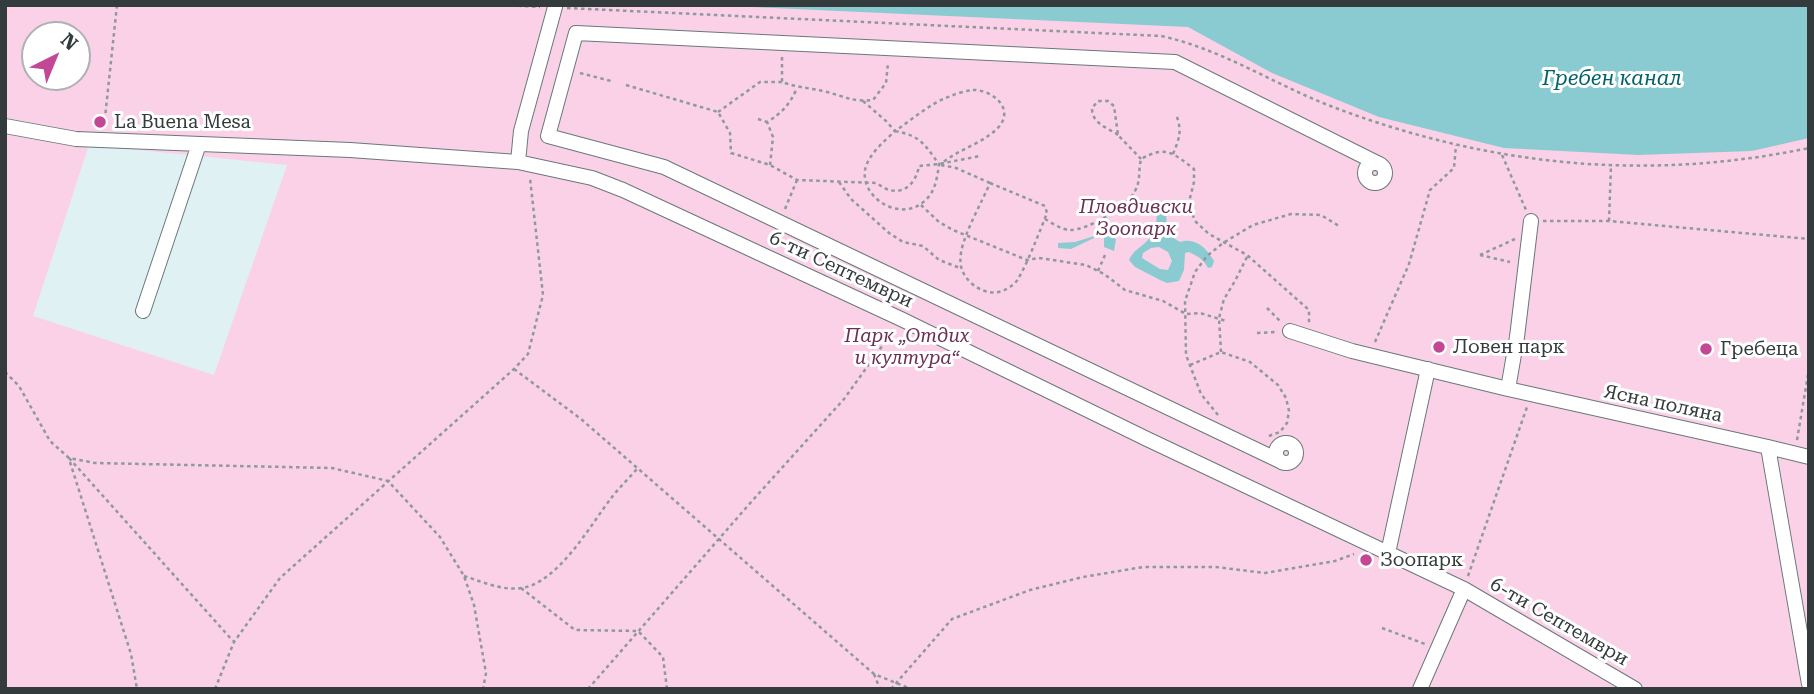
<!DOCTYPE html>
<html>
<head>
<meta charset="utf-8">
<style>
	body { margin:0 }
	#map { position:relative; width:1814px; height:694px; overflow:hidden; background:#e0f1f3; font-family:"Roboto Serif",serif }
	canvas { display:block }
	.frame { position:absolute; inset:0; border:7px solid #343b3c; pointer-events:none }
	.north { position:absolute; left:21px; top:21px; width:70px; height:70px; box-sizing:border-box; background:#fff; border:2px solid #aeb1b1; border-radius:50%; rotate:43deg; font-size:19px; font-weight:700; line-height:28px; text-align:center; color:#343b3c }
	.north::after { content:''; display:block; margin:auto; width:24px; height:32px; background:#c44795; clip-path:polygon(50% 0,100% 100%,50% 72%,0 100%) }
</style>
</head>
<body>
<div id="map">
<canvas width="1814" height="694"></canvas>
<div class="frame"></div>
<div class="north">N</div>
</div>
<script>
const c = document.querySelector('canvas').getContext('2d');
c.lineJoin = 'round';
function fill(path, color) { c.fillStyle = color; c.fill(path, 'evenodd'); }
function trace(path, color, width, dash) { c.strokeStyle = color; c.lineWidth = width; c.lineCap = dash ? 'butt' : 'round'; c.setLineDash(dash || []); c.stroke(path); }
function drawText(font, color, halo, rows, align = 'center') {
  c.font = font + ' "Roboto Serif",serif'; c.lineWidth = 6; c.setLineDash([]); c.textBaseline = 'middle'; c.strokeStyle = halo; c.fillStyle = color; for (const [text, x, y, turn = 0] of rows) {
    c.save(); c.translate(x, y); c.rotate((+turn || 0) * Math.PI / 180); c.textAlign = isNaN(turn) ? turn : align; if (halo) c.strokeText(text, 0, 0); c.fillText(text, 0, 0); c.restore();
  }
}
fill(new Path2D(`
	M5,5H1809V689H5ZM35,35H77V77H35ZM89,145L287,165L214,375L33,316Z`), '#fbd1e7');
fill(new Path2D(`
	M708,5H1809V138L1752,151L1638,155L1504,148L1379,117L1272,73L1188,27Z
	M1160,201L1165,203C1168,219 1163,233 1180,242C1196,237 1206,248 1214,261L1212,267L1208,268C1204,259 1197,256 1189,252L1185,253L1184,270L1179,281L1167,283L1160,280L1135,267L1129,260C1133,251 1138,249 1145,243C1157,233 1157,220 1157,205ZM1159,247L1168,252L1172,261L1168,270L1160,269L1142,258L1143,253L1151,248Z
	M1125,230L1133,235V236L1124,232L1115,234L1112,237L1116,239L1114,251L1104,247V238H1094L1071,249L1058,248V243L1075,242L1101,234L1108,236L1115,232Z`), '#8acbd2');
const minor = new Path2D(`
	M5,126L76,139L350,150L518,162L592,178L623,190L901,319L1147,439L1464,589L1635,689
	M518,162L521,131L555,7
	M1365 173a10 10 0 1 1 20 0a10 10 0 1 1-20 0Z
	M143,311L199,144
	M1290,331L1352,351L1508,389L1517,337L1531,221
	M1508,389L1768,447L1809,457
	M1276 453a10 10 0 1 1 20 0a10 10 0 1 1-20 0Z
	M1768,447L1809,684
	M1282,462L664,167L548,136L576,33L1175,62L1379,164
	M1388,553L1428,369
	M1420,689L1464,589`);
trace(minor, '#69787a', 16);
trace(new Path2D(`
	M504,5L540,7
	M567,8L1161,36C1222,49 1275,85 1333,107C1489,166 1645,182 1809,148
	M782,57V82C798,88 812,88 827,92C846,97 852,102 873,100L886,83L888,63
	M580,73L611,81
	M626,85L718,112L730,133L731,153L770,165L797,180L877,183C896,199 915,189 919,166L939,164L980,156
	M863,101L886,121L895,131C913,119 930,103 951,96C957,93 966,91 972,90C989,89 1013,105 1001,124C989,141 959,149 942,163
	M718,112L760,82H782
	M758,119L767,122
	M104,127L117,5
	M895,131C921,136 924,144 939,164C937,179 935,194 922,203C899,221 861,198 865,170C868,154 885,141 895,131Z
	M1118,135C1107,127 1092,124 1092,108L1098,101H1108L1114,106L1118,135L1141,159
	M1173,154C1180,137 1182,131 1176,114
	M1502,155L1526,210
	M770,165L773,137L767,122C782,113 790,104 797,88
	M941,165L956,168L990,183
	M839,182L851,199L889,233L903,242L923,246L939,260L960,268
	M990,183L1045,206L1047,213C1041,228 1024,273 1015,283C1001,296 985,295 971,283C962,274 959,266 961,253C964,233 982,202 990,183Z
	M921,205L939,222L953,230L1027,260L1039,258L1086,265L1104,274L1125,290L1163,301L1186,314L1200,313L1226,321
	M785,209L797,180
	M1045,219C1052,223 1062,230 1070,230C1088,230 1127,207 1135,191C1141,180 1138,171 1141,159C1166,145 1173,153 1194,169V182L1188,206L1196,222L1209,234L1247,255L1309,310V323
	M1543,221H1609L1809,239
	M1609,221L1611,166
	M1480,255L1515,239
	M1480,255L1510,262
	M1098,271L1105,255
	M1267,308L1280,321
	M1257,333L1276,332
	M1375,342L1409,264L1430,190L1454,168L1456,145
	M1221,352L1219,318L1224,299L1235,281L1247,257
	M1190,365L1221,352L1250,362L1278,385L1286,398L1289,411L1287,423L1280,432L1266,437
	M514,369L581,419L874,674L911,689
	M5,372L19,386L50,441L69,458L95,463L332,468L388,481L440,537L464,576L474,605L486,673L483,689
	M1218,415L1201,394L1186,355L1185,301L1195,272L1207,256L1223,243L1253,225L1291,214L1321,215L1339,226
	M1797,440L1809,369
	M69,458L233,641
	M70,462L131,654L137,689
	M464,576C483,582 502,591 522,588C559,582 591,524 612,497C620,487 629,478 637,469
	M1468,576L1527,407
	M521,588L575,630L638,631L663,657L667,689
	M1382,628L1425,644
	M874,674L880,689
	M215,689L234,642L280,578L514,369L528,354L543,295L530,178
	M588,689L752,501L844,399L893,331
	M891,689L952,619L1030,590L1083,577L1143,567H1216L1265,573L1335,561L1354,554`), '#8d999b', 2.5, [3.5, 3.5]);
trace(minor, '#fff', 14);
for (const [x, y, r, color] of [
	[100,122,7,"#c44795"],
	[1439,347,7,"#c44795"],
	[1706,349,7,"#c44795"],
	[1366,560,7,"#c44795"]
]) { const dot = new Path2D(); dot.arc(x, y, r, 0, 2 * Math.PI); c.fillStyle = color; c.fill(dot); trace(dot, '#fff', 2.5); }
drawText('19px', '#343b3c', '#fff', [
	["La Buena Mesa",114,122],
	["Ловен парк",1453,347],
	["Гребеца",1720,349],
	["Зоопарк",1380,560]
], 'left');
drawText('italic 19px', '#6b2f53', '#fff', [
	["Пловдивски",1136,207],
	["Зоопарк",1136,229],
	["Парк „Отдих",907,336],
	["и култура“",907,358]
]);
drawText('19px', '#343b3c', '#fff', [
	["6-ти Септември",841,270,25],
	["Ясна поляна",1663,404,12],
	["6-ти Септември",1559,622,30]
]);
drawText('italic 21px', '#03636c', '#fff', [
	["Гребен канал",1612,79]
]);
</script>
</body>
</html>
